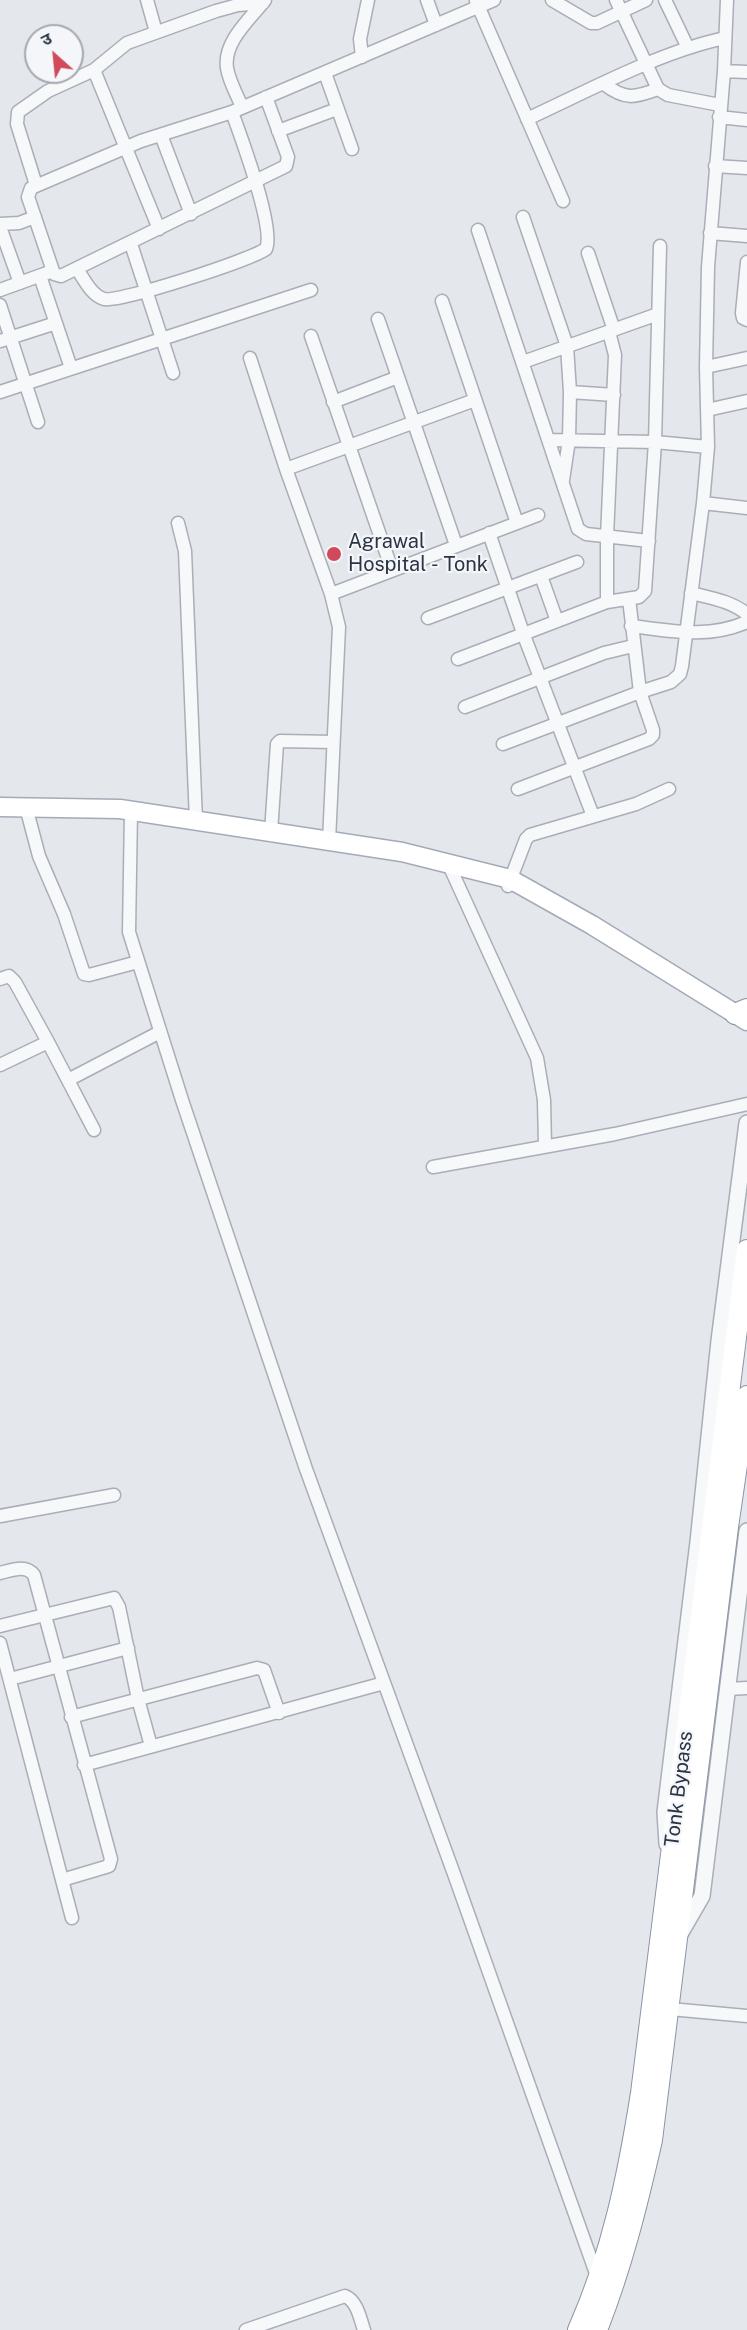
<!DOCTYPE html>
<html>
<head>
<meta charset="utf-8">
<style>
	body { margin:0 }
	#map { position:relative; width:747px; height:2330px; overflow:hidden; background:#e4e7ec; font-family:"Public Sans","Noto Sans Devanagari",sans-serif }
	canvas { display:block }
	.north { position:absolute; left:24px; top:24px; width:60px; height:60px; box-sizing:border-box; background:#f4f6f9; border:2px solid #a4a8b1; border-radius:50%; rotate:333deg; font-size:16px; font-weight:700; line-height:24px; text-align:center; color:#2b3445 }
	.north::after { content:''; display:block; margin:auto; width:21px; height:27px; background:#d1495b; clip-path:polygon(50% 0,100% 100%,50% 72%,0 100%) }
</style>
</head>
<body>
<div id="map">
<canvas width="747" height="2330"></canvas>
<div class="north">उ</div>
</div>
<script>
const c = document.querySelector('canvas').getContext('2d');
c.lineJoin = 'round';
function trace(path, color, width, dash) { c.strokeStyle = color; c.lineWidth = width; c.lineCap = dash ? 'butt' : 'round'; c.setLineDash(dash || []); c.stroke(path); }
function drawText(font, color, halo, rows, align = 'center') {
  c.font = font + ' "Public Sans",sans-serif'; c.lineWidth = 4.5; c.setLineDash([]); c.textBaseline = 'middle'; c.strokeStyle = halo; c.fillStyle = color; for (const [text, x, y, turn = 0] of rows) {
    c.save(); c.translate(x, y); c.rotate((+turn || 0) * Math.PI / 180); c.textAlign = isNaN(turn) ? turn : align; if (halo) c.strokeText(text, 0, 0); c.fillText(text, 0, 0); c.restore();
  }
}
const minor = new Path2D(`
	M147,0L156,32
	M427,0L436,25
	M552,0L591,23H597L646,0
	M616,0L658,89L668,95L720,105
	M665,0L688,48
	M476,1L563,201
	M362,57L360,39L368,0
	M94,70L159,229
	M724,71L747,72
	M325,73L352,149
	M604,84C625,100 634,98 658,89
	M266,97L288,157L286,166L61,276L54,274L28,197L31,188L141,141L232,112L494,0
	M242,107C237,95 229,81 227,68C223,42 250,19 265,0
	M719,117L747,120
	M527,119C588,91 659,52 725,38
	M278,131L337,109
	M161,135L191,214
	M715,166L747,168
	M36,185L17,124L18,112L48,91L94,70L127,43L216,11L238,5L263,3
	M523,217L567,346L570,392L569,440L563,480
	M0,224L19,223L35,217
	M0,227L20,283
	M478,230L578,529L586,534L649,541
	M710,233L747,236
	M131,244L173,373
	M588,253L614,330
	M747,262L742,313L743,318L747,320
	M77,269C84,279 91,295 104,299C119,303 250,260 266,249C275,228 241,137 232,112
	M40,276L71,368
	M0,290L47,273
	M442,301L517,523
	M0,305L38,422
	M378,319L456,545
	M311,336L392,570
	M0,341L56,323
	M250,358L286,469L331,594L339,627L329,841
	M523,362L658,314
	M706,367L747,358
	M0,392L311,290
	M570,392L614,395
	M333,402L398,377
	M707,410L747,401
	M549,440L655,442L708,447
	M286,469L475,400
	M703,503L747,508
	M178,523L185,551L196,821
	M489,533L523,633L593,816
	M541,576L557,621
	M691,593C711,598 731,601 747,614
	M331,594L538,515
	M607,602V537L615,355L609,332
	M428,618L577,562
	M631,626C672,631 708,639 747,622
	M458,659L607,602L639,597L645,591L655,442L660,246
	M465,707L604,653L633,646
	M503,744L640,692L671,682L680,674L682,666L703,503L708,447L706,367L708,267L724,71L727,0
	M518,789L649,739L653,735V730L640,692L629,599
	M26,807L39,856L64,914L84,974L89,975L138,962
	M131,811L129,932L182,1100L306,1469L454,1874L598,2279
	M271,832L277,744L280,741L333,742
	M448,863L537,1058L544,1100L545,1146
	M508,886L526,839L530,835L636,804L669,789
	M0,979L9,976L15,982L48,1042L94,1130
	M0,1065L48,1042
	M68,1080L160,1032
	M433,1167L615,1134L747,1104
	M0,1516L114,1495
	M0,1573C12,1570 26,1564 34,1575L111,1859L109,1866L62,1880
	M0,1626L114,1598L119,1607L138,1699L151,1746
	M0,1643L72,1918
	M10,1679L128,1648
	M728,1689L747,1688
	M71,1717L257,1668L264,1670L279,1713
	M84,1765L384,1683
	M670,2009L747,2016
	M246,2330L345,2296C357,2301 360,2318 364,2330`);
const tertiary = new Path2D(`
	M667,1844L665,1812L698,1542L719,1341L747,1123
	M680,1934L702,1896L747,1531`);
const primary = new Path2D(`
	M0,807L120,809L402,852L510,879L592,925L747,1021`);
const trunk = new Path2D(`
	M735,1014L747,1009
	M578,2330C612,2254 628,2175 641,2093L747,1250
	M597,2330C622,2266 637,2206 652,2140L728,1527L747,1396`);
trace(minor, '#a9aeb7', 15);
trace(tertiary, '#a9aeb7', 18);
trace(primary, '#a3abb8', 21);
trace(trunk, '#8b94a3', 22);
trace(minor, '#f7f8fa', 12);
trace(tertiary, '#f7f8fa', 15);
trace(primary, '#fff', 18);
trace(trunk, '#fff', 20);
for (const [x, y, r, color] of [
	[334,554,8,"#d1495b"]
]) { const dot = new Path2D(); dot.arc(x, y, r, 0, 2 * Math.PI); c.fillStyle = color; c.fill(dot); trace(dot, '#f4f6f9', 2); }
drawText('20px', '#2b3445', '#f4f6f9', [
	["Agrawal",348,542],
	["Hospital - Tonk",348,565]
], 'left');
drawText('20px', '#2b3445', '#f4f6f9', [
	["Tonk Bypass",679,1789,-83]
]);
</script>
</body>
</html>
